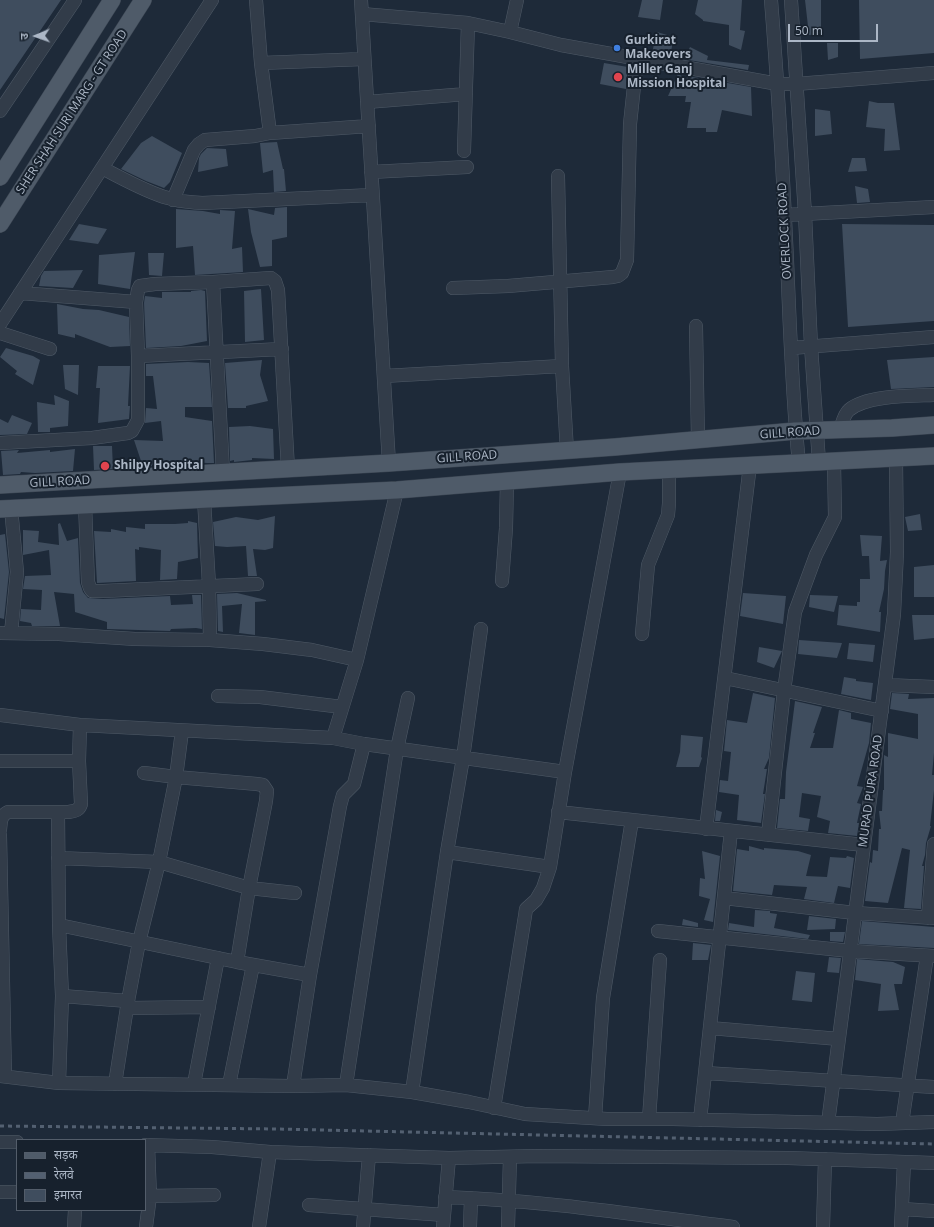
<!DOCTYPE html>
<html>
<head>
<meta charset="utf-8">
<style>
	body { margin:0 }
	#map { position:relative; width:934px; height:1227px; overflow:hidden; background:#1e2a39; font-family:"Open Sans","Noto Sans Devanagari",sans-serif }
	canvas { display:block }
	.legend { position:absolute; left:16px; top:1139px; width:130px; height:72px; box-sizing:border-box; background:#17212d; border:1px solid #535d6a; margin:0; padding:5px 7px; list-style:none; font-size:12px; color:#acb7c6 }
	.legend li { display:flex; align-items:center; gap:8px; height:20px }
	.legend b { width:20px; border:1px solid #535d6a }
	.north { position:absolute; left:16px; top:16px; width:40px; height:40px; -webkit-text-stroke:3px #17212d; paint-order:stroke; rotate:268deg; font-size:11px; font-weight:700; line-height:16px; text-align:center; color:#acb7c6 }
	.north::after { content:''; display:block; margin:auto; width:14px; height:18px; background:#acb7c6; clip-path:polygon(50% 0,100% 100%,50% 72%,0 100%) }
	.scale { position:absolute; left:788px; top:24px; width:90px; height:18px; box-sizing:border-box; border:2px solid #acb7c6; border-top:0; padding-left:5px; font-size:12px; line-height:14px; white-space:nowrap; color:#acb7c6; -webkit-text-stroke:3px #17212d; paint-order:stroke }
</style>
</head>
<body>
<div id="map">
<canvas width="934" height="1227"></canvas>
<ul class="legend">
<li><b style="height:5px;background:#4f5b69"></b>सड़क</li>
<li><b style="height:5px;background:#536071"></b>रेलवे</li>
<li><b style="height:11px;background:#3f4d5e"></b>इमारत</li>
</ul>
<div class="north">उ</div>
<div class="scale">50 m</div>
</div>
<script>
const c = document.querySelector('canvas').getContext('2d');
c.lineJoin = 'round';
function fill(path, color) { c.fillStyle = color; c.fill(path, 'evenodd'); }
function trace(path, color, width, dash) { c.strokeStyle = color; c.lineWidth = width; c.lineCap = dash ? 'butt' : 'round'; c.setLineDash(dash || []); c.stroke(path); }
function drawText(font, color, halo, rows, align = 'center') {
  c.font = font + ' "Open Sans",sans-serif'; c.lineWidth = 4; c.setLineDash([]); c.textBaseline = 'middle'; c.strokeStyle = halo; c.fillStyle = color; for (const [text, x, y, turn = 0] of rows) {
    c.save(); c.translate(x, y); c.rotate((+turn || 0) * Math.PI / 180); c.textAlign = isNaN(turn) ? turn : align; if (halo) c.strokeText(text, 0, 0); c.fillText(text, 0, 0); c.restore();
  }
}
fill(new Path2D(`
	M0,0H61L0,90Z
	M642,0H663L660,20L638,17Z
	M698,0H742L740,30L745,31L741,50L729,45V25L703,21V20L695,14Z
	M805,0H821V34L809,35Z
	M859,0H934V53L860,59Z
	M657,32L674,37L670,56L652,53Z
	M827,43H838V57L828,60Z
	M690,47L708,56L707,60L749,65L748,70L689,60L685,57Z
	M604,63L628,67L626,89L600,84Z
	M678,74L687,79V76L751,87L752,116L722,110L717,132H706V128H687L691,102H685L686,96H668Z
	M869,101L878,103H894L900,150L884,151L885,129L866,127Z
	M815,109L830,111L832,134L815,136Z
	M152,136L182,153L170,182L164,188L146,181L121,169L141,143Z
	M277,142L283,169H284L286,191L274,192L273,170L263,173L260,143Z
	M207,148L226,149L228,166L198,172L199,158L201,154Z
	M852,158H865L867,171L848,172Z
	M855,186L868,189L870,202L857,203Z
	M287,207V237L272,240V266L260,267L251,232L248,209L274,215L275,208Z
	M176,209L203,211L220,214V210L235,211L232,249L242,247L243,272L195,275L193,246L176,248Z
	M79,224L107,229L98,244L69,240Z
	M842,224L934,225V321L848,327Z
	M135,252L130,289L98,284L99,255Z
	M148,253H164L162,276L149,275Z
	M83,270L73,288L39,286L41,276L44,271Z
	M261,289L264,340L245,342L244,291Z
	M201,290L205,291L207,341L181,346L146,348L144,303L145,296L162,298V292H191V291Z
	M57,304L83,309L99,310L129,317L130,346L110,347L75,334V338L58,334Z
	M6,348L33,356L40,360L33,385L15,374L17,371L0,357Z
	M934,357V387L891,389L887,360Z
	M262,360L260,375L268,401L246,406V408H228L225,363Z
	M188,362L209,363L212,407H185V417L212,421L214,463H207L173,461V465H152V466L143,467L134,440L163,441L161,421L145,423L146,408L157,409L153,376H146V364Z
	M63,365H79L78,395L65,389Z
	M98,366H130L128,406H130L129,419L98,423L100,388H96Z
	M54,395L69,401L68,426L50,428V432H38L37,402L55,405Z
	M12,415L32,423L27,434L0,435V419L8,423Z
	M250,426L273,429L274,459L252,458V460L234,462V460L230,461L229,427Z
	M93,446H112L113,469L94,470Z
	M75,449L73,471L35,473L21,472L20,474L3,475L1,451L19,450L17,453L50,450V452Z
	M920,514L922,530L908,531L905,517Z
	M275,516L273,548L265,550L253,549L257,576H248L246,546L227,547L215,546L213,522L236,517L258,520Z
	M188,521L197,523L198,558L178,562L177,579L160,580L161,550L139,547V550L135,549L136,581L97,583L94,531L111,532V529L126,532V527L145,529V524H175L188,523Z
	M60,523L67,541L78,538L80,583L83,592L88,598L103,599L170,596L171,605L193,604L192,595H201L202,629L196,628L171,629L170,631L107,629V622L75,612L74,594L54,592L60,626H32L31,623L20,621L21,609L41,610L42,590L23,589L25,576L51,575L49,550L23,555V530L39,531L38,542L59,545L58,524Z
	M5,534L9,572L4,619L0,618V535Z
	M860,535L882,536L880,561L887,560L885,571L884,589L879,612H881L880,632L837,625L839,605L857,606V602H860V579H870L869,556H862Z
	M934,565V597H914V567Z
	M237,593L266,600V601L255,602V635L239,633L242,604L222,606L223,632L218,631L217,594Z
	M743,593L786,596L783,624L740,616Z
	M810,595L838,596L834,612L809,607Z
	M912,615H934V638L914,640Z
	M799,640L842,643L837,658L798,654Z
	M849,643L875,645L873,662L847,659Z
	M759,647L782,651L774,668L757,662Z
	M844,677L856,679V681L873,683L871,700L841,694Z
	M753,693L775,698L769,758L764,769H767L763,794H765L761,823L737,820L739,795L719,792L720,780L728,781L731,752L724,751L727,720L747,723Z
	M892,693L909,694L908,699L934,698V753L932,775H934V790L930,826H931L926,843L925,855L922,866H924L921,909L904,908L910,850L902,848L888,903L865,901L870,862L872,863L873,850L878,851L879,829H881L879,811H882L883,790H884V755L888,757V733L918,739V714L890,709Z
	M795,701L822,707L813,733H815L810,748H833L839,710L851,713V719L871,723L869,743L857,786L863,787L857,803L861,804L857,823H859L857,836L828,833L830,821L817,817L821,796L802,793L799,817L810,819L808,831L777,828L780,799H785L786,772Z
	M681,735L703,737L701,757L702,758L699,767H676L680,752Z
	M716,810L722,812L720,821H715Z
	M749,846L764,850V848L798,851L811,855L806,876L827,877L830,857L846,858L847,856L854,858L850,888L838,886L834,903L804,899L807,887L774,885L772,895L733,891L737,849L749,851Z
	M702,851L720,856L713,922L704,920L710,899L699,896L700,878L705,879Z
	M755,910L770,911V913L777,914L774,928L810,935L808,939L728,930L729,923L754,927Z
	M809,916L836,919L835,929L807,930Z
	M683,919L698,923V927L682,925Z
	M862,921L934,927V948L859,944Z
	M830,932H845L843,942L830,941Z
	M693,943L711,945L708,960H692Z
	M829,957L841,958L839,973L827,972Z
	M857,959L893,962L905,967L902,984H894L899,1010L878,1011L881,984L855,980Z
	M796,971L815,973L812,1002L792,1000Z`), '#3f4d5e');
const minor = new Path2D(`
	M256,0L261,63L270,133
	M361,0L389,463
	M517,0L510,32L561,45L778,84H796L934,73
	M771,0C778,87 783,173 787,260C790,328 792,396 799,463
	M791,0L805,214L811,346L819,462
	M362,14L468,23L510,32
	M261,63L364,59
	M367,102L466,94
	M0,111L75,0
	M464,151L468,23
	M102,168C122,178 146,192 168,198C179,202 191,202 202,203L372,195
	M371,172L467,167
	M558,176L562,366L567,451
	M173,200L194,150L199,144L205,140L255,136L270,133L369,126
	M785,215L934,207
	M213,282L223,473
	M453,288L508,286L613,277L618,276L622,273L627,260L630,124L637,58
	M20,293L136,302
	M0,324L212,0
	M696,326L698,440
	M0,333L50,349
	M791,348L934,337
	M138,356L282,349
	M384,376L562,366
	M840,430C842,424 844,414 849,410C867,395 911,396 934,395
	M0,443L92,438L128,433L132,431L138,420V356L136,302L138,290L140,286L155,284L213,282L271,278L275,281L278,290L288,469
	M204,499L209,585L210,640
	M85,504L88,582L90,588L92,591H103L257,584
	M502,581L506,528L507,481
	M0,633L59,634L135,639L210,640L263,644L312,650L357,660
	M11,633L17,572L11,508
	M642,634L648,565L668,515L669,503V469
	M725,678L882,711
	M886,685L934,687
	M218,696L260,697L342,707
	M0,715L80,725L333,738L364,744L565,772
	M333,738L357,660L397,490
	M0,761H79
	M144,773L176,777L257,784L263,785L267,791L266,801L249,888L237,962
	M58,812L59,925L62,996L59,1083
	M558,812L864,845
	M706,829L750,465
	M0,830C1,822 0,816 8,812H68C74,811 79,811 81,804L79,761L80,725
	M0,835L5,1076
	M768,835L784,691L795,612L816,555L835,517L834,462
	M447,852L550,867
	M58,858L159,862L249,888L295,893
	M724,898L855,913L934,918
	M928,918L934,844
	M59,925L237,962L310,975
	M658,931L850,951L934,956
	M62,996L128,1001
	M127,1008L209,1007
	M710,1028L839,1039
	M705,1073L934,1087
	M0,1076L59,1083L293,1086L346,1085L412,1092L469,1102L525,1114L607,1119H673L877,1124L934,1122
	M115,1084L128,1001L139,942L159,862L176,777L182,731
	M194,1084L218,958
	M229,1085L253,965
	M346,1085L397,749L408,698
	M293,1086L310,975L340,806L343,795L354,784L364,744
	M412,1092L447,852L463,758L481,629
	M494,1108L525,916L526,909L536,900L543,888L550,867L565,772L620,472
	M595,1118L603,998L632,820
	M649,1119L660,960
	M700,1120L731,831
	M828,1123L894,614L897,552L896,459
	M902,1123L927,956
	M0,1142H17
	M145,1145L212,1147L270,1152L449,1158L538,1156L788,1158L934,1163
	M0,1192H17
	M145,1196L214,1195
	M445,1197C541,1200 637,1215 733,1227
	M309,1205L444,1215
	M902,1209L934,1211
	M74,1227L75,1210
	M146,1227L150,1196L148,1145
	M259,1227L270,1152
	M363,1227L369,1155
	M443,1227L449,1158
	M470,1227L471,1198
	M508,1227L510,1157
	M823,1227L825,1159
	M901,1227L904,1162`);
const major = new Path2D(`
	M0,177L112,0
	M0,224L143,0
	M0,485L389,463L615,447L795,431L892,428L934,425
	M0,509L397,490L620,472L934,456`);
trace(minor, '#4f5a67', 14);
trace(major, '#3b4552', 18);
trace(minor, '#323c49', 13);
trace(major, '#4f5b69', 17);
trace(new Path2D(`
	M0,1126L278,1129L934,1144`), '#536071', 3, [4, 4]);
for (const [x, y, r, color] of [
	[617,48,4,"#3f7fe0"],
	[618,77,5,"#e0444e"],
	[105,466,5,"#e0444e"]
]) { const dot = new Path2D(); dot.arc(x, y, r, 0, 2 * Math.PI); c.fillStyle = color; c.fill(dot); trace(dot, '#17212d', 1.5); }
drawText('bold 12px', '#acb7c6', '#17212d', [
	["Gurkirat",625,41],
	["Makeovers",625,55],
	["Miller Ganj",627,70],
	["Mission Hospital",627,84],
	["Shilpy Hospital",114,466]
], 'left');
drawText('12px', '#acb7c6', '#17212d', [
	["SHER SHAH SURI MARG - GT ROAD",72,112,-57],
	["OVERLOCK ROAD",785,231,-93],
	["GILL ROAD",790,433,-4],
	["GILL ROAD",467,457,-4],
	["GILL ROAD",60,482,-3],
	["MURAD PURA ROAD",871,791,-82]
]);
</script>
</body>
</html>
